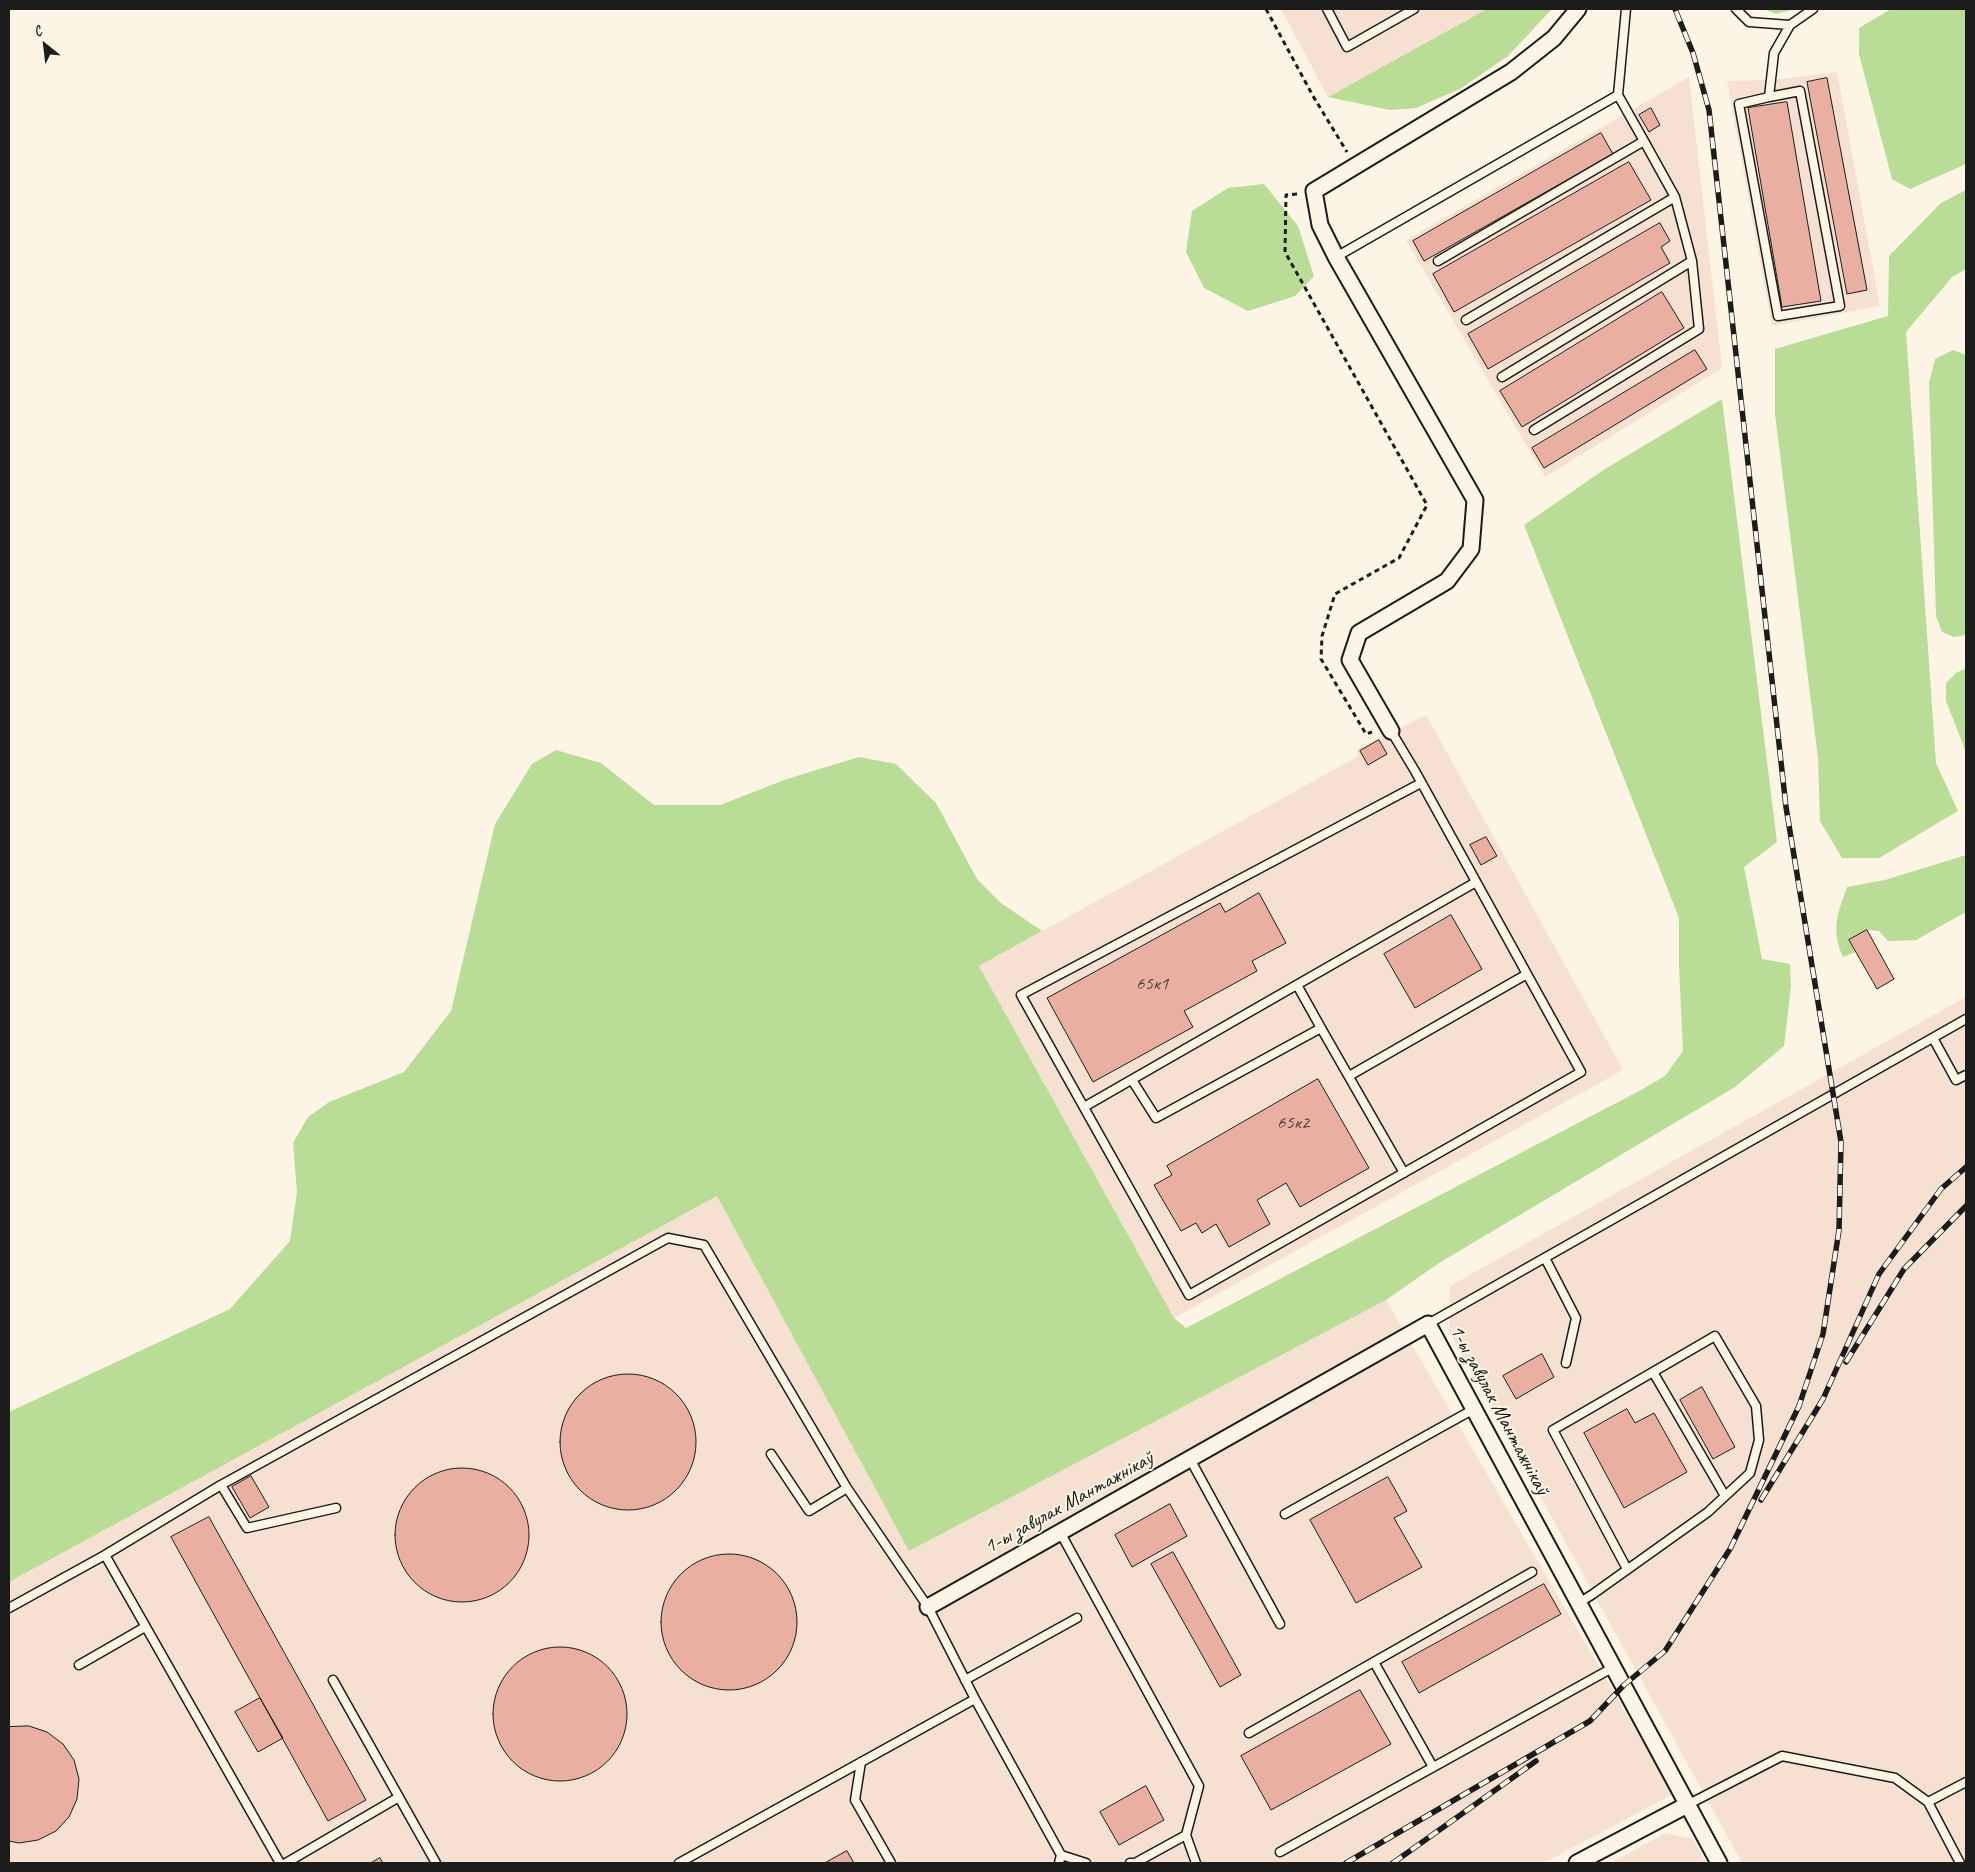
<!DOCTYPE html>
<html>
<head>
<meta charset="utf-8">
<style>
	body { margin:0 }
	#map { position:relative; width:1975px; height:1872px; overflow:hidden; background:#fcf5e5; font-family:Caveat,sans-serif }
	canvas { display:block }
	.frame { position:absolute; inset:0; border:10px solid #1c1c1c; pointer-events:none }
	.north { position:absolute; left:20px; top:20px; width:50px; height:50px; -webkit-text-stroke:4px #fcf5e5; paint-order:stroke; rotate:331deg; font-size:14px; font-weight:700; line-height:20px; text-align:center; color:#1c1c1c }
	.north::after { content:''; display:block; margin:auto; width:18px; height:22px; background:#1c1c1c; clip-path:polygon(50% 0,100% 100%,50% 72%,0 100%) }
</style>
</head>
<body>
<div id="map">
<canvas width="1975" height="1872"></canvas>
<div class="frame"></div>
<div class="north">С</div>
</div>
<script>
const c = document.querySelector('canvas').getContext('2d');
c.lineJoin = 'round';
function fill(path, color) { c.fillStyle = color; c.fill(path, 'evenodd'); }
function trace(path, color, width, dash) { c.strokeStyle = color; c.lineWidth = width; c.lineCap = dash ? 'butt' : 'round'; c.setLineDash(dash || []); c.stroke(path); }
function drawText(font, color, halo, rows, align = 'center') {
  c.font = font + ' Caveat,sans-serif'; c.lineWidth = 4; c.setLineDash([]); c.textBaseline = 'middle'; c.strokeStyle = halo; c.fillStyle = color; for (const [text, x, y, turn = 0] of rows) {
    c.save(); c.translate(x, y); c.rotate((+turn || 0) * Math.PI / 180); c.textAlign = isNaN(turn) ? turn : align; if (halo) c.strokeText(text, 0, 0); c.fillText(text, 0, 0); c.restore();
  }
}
fill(new Path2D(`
	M1281,9H1487L1328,97Z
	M1837,72L1880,306L1772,326L1727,81L1771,80Z
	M1689,77L1722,368L1545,477L1406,240Z
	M1426,715L1623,1070L1174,1318L979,966L1359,756L1356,750Z
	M1966,997V1863H1742L1449,1331L1450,1286Z
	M717,1196L909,1551L1386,1300L1673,1794L1544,1863H9V1582Z
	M1665,1833L1693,1839L1706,1863H1611Z`), '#f6e0d1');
fill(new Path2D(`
	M1487,9H1552L1508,56L1460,89L1416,108L1390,110L1328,97Z
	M1764,9H1796L1776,14Z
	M1891,9H1966V164L1910,189L1892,179L1859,54V28Z
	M1264,184L1298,226L1314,276L1295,296L1248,311L1204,288L1186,252L1192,211L1228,188Z
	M1966,190V269L1952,277L1906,332L1936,763L1958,811L1879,858H1842L1820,821L1818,758L1775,414V349L1888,316L1889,256L1941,203Z
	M1953,350L1964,354L1966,357V635L1954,637L1942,632L1936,616L1929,383L1935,359Z
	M1722,399L1777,842L1744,867L1762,959L1790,964L1791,986L1784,1046L1735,1087L1439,1263L1386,1300L909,1551L717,1196L9,1582V1412L230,1309L290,1241L297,1192L293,1143L308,1117L329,1102L404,1072L451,1011L495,824L532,764L556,750L601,763L654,805H720L787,779L859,757L896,764L936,803L977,879L1001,903L1042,931L979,966L1174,1318L1186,1328L1641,1090L1665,1076L1683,1051L1679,966V918L1524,525L1605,469Z
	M1966,668V752L1946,701V683L1956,673Z
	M1966,855V912L1916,940L1888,941L1879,931L1867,930L1849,940L1855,952L1843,957C1831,929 1837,915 1847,887L1885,880Z`), '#b9dc96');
const building = new Path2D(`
	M1827,78L1867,290L1847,294L1807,82Z
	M1787,102L1821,301L1782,307L1748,108Z
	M1651,108L1660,125L1649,132L1639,115Z
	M1601,133L1613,154L1424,261L1413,241Z
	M1629,162L1651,200L1454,312L1433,274Z
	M1660,223L1670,241L1661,247L1670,263L1488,369L1468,334Z
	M1662,292L1684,328L1522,427L1500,391Z
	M1695,350L1707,369L1544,468L1532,448Z
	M1379,740L1387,754L1368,765L1360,751Z
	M1486,837L1497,856L1481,865L1470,845Z
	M1259,893L1286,943L1252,961L1257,971L1184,1011L1193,1027L1093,1082L1047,998L1220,903L1225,912Z
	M1451,915L1482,969L1415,1008L1384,954Z
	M1867,930L1894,979L1877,989L1849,940Z
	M1318,1079L1369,1168L1300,1207L1286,1183L1257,1200L1270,1224L1229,1247L1216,1224L1202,1233L1196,1223L1181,1231L1154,1185L1172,1175L1167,1166Z
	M1542,1354L1554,1377L1516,1399L1503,1376Z
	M560 1442a68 68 0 1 1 136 0a68 68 0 1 1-136 0Z
	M1702,1387L1735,1447L1713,1459L1680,1400Z
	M1627,1409L1635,1423L1654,1413L1687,1472L1624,1508L1584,1433Z
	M395 1535a67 67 0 1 1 134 0a67 67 0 1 1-134 0Z
	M251,1476L269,1507L250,1518L232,1487Z
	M1388,1477L1407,1511L1394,1518L1422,1567L1356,1603L1310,1520Z
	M1170,1504L1187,1536L1132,1567L1115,1535Z
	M209,1517L366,1800L328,1821L171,1537Z
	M1173,1552L1241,1675L1220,1687L1151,1564Z
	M661 1622a68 68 0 1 1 136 0a68 68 0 1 1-136 0Z
	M1544,1584L1561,1614L1419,1693L1402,1662Z
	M493 1714a67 67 0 1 1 134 0a67 67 0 1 1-134 0Z
	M1360,1690L1391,1744L1271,1810L1241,1756Z
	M260,1698L283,1738L258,1752L235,1712Z
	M29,1726L47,1732L63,1744L74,1760L79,1779L77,1799L69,1817L56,1831L38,1840L19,1843L9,1841V1727Z
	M1146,1786L1164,1820L1119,1845L1100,1812Z
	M847,1851L854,1863H825Z
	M380,1858L383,1863H371Z`);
fill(building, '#e9b0a1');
trace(building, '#1c1c1c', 1);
const lane = new Path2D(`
	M1327,9L1347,47L1414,9
	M1736,9L1749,22L1790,25
	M1618,95L1626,9
	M1769,97L1739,104L1778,316L1840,306L1800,91L1769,97L1774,53L1790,25L1813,9
	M1336,257L1618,95L1644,141L1438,261
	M1466,320L1675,197L1644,141
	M1502,377L1692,261L1675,197
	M1534,430L1699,329L1692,261
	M1391,731L1415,771L1581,1072L1189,1295L1021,995L1421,783
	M1321,1028L1404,1173
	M1933,1038L1956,1080L1966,1075
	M1349,1076L1527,974
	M1132,1080L1156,1118L1321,1028L1297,985
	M1084,1107L1476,882
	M1545,1258L1576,1318L1566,1363
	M1428,1324L1966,1019
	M1653,1372L1725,1496
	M771,1454L809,1511L847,1488
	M1190,1459L1280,1624
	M221,1485L247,1528L336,1508
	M1285,1514L1474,1409
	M1060,1532L1199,1786L1186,1835L1135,1863H1130
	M105,1555L280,1863
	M1579,1603L1593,1594L1708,1512L1750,1473L1759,1440L1756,1406L1715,1336L1553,1430L1627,1569
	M9,1608L105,1555L221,1485L668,1238L704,1245L847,1488L928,1607L975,1699L679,1863
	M1374,1662L1433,1767
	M79,1665L145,1627
	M333,1680L436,1863
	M965,1680L1077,1618
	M975,1699L1061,1855L1059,1863
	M1249,1733L1532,1572
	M861,1762L855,1800L891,1863
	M1687,1805L1782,1756L1895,1778L1928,1802
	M1186,1835L1196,1863
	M1280,1852L1614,1667
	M1061,1855L1086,1863
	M286,1863L399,1797
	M1960,1863L1928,1802L1966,1782`);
const street = new Path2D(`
	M1391,731L1350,660L1359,633L1447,581L1471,549L1475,500L1336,257L1320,225L1314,191L1511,72L1554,38L1578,9
	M928,1607L1428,1324L1719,1863
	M1577,1863L1687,1805`);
trace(lane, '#1c1c1c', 11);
trace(street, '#1c1c1c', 19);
trace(new Path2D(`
	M1266,9L1313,96L1347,152
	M1297,194L1286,195L1285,252L1427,505L1399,558L1335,594L1322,636L1321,659L1366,734L1372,732`), '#1c1c1c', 3, [5, 4]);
trace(lane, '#fcf5e5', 8);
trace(street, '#fcf5e5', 15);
const rail = new Path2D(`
	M1846,1362L1904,1269L1966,1206
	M1761,1500L1823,1399L1879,1274L1941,1189L1966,1167
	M1346,1863L1590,1721L1624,1685L1665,1651L1730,1549L1799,1406L1823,1334L1839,1230L1841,1142L1786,807L1709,110L1693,53L1675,9
	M1393,1863L1536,1761`);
trace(rail, '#1c1c1c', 5.5);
trace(rail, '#fcf5e5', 4, [11]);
drawText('19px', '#4f413d', null, [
	["65к1",1152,984],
	["65к2",1293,1123]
]);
drawText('21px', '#1c1c1c', '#fcf5e5', [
	["1-ы завулак Мантажнікаў",1499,1410,62],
	["1-ы завулак Мантажнікаў",1069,1503,-29]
]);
</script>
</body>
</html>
